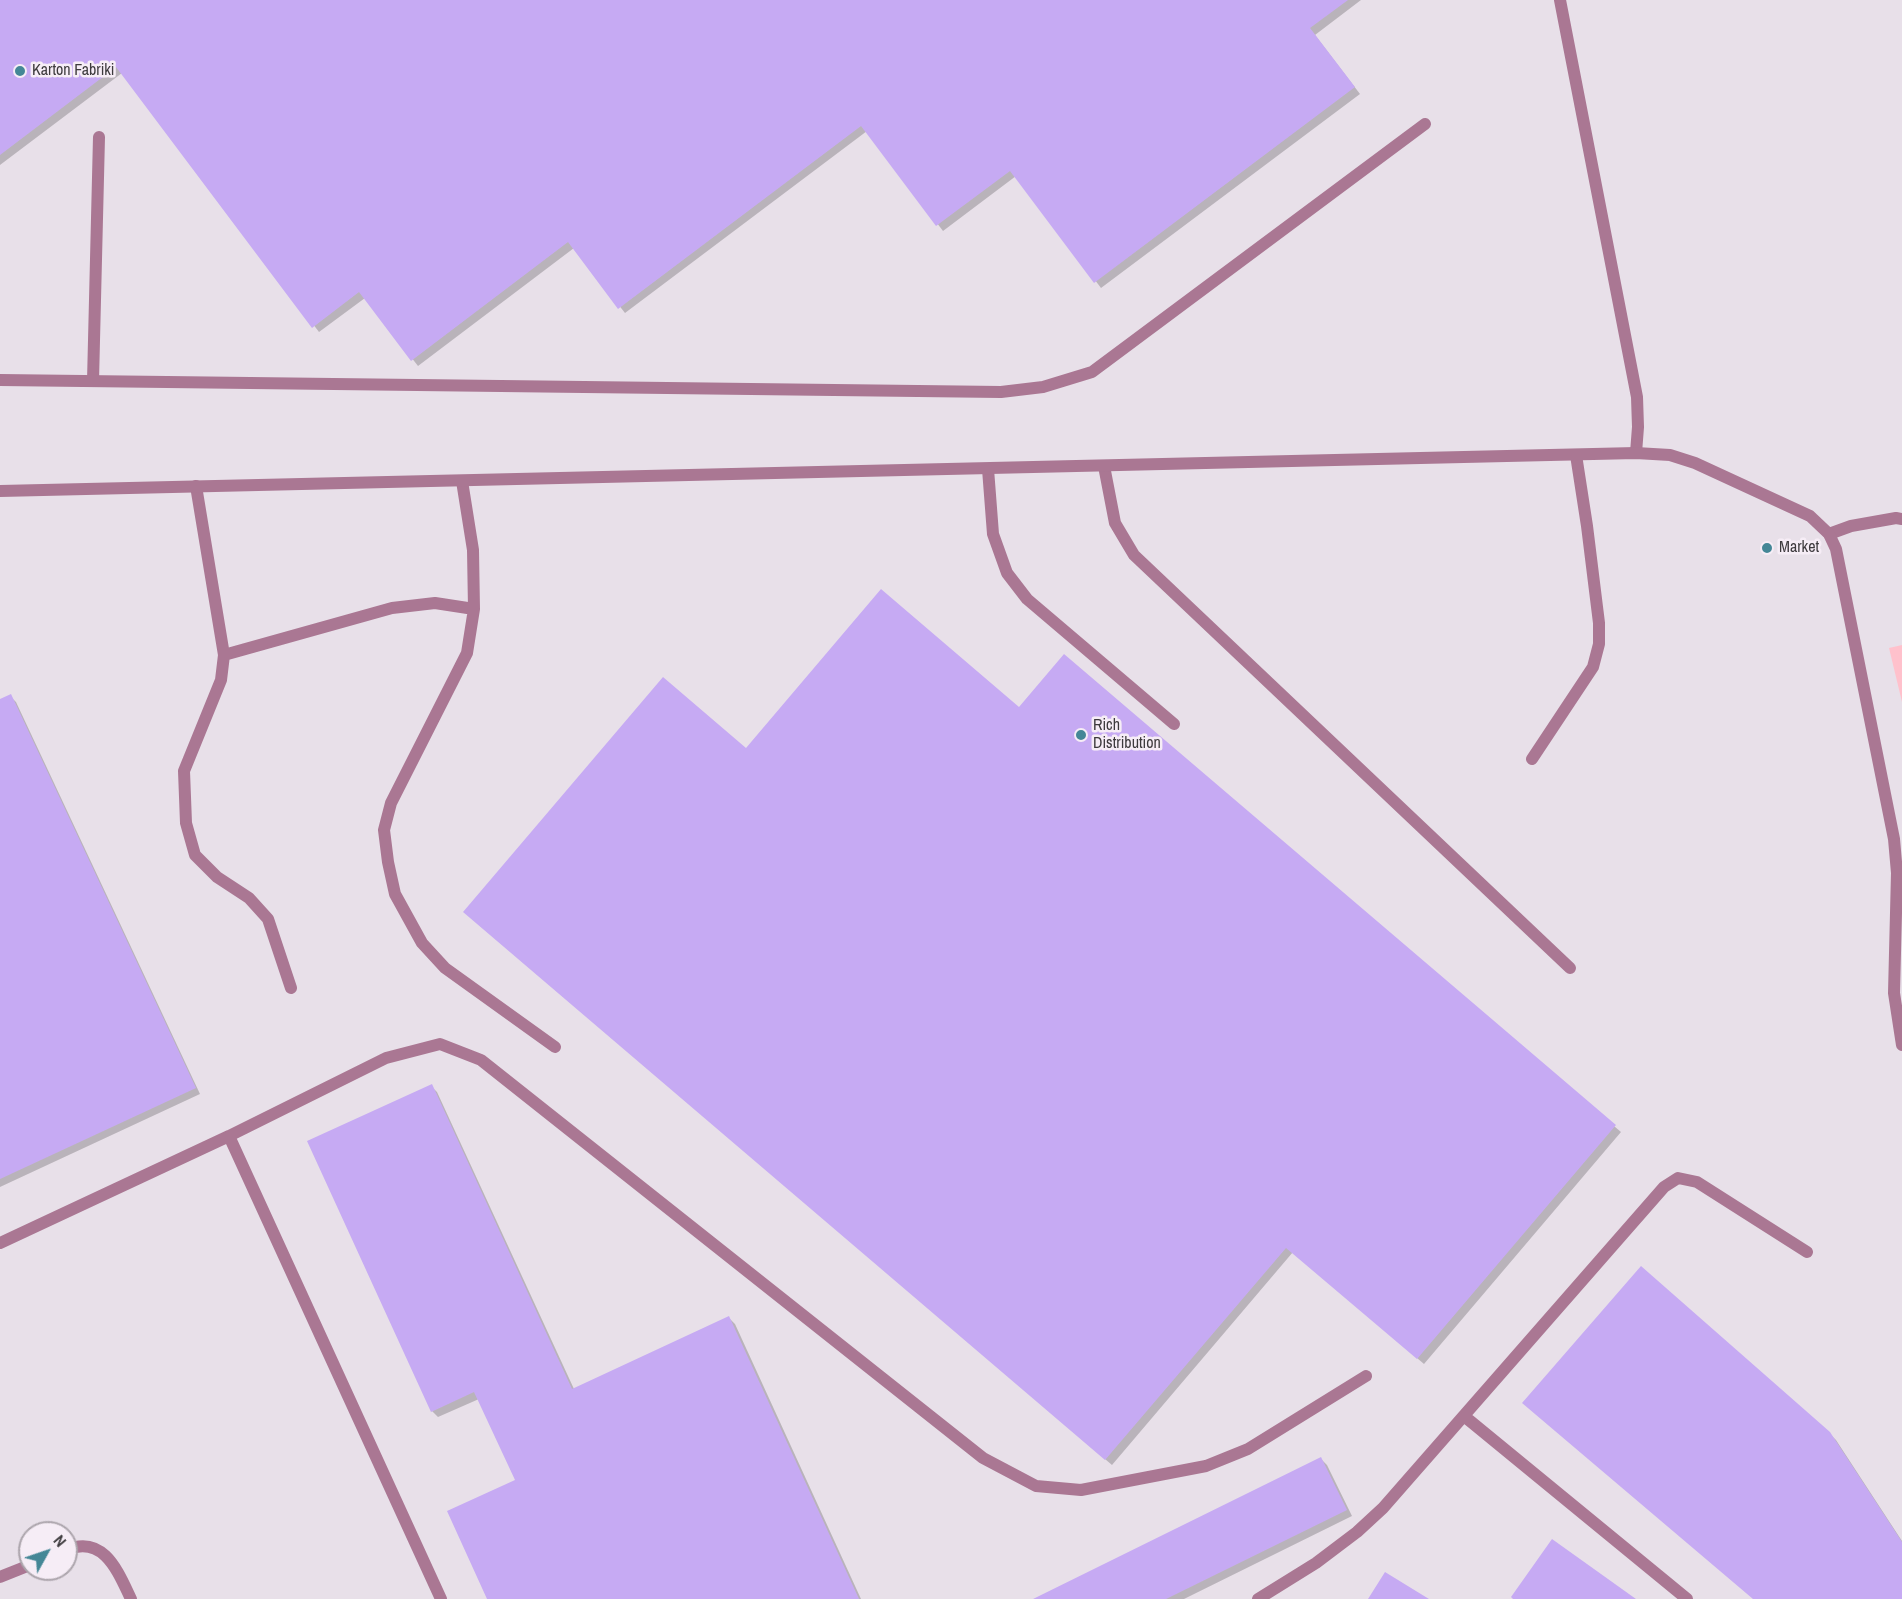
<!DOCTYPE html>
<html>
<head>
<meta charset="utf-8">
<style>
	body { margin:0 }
	#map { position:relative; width:1902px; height:1599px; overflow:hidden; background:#e8e0e9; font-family:"Archivo Narrow",sans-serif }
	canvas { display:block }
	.north { position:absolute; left:18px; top:1521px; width:60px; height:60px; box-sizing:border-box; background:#f6edf6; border:2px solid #aca5ac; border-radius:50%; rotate:50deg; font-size:16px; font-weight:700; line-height:24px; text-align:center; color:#3d3a3d }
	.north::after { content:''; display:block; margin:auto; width:21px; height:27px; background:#448796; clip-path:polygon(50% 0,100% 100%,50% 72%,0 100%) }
</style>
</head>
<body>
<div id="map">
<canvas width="1902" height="1599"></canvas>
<div class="north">N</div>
</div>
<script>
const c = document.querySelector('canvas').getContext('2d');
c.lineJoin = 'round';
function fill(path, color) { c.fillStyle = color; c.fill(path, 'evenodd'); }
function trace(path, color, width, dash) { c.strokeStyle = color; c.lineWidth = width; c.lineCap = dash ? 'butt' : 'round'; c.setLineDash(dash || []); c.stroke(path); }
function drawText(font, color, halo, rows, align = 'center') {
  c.font = font + ' "Archivo Narrow",sans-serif'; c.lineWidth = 5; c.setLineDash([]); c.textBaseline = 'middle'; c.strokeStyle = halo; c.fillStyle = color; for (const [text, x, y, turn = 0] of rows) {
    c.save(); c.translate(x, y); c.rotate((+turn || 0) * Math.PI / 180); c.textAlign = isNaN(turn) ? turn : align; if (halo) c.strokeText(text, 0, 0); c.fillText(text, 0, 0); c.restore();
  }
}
fill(new Path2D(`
	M1902,645V702L1889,648Z`), '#ffc1cc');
fill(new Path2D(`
	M0,0H1361L1315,35L1360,94L1101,288L1016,176L943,231L867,131L625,313L574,248L418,366L365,298L319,332L122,73L0,165Z
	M1064,656L1621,1132L1424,1364L1293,1252L1112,1465L471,918L746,750L1019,709Z
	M10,696L16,702L200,1094L0,1187V701Z
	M431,1086L437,1092L574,1389L729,1318L735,1324L861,1599H488L517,1481L479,1399L438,1417L432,1411Z
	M1829,1433L1836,1440L1902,1541V1599H1754Z
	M1321,1459L1327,1465L1352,1516L1184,1599H1036Z`), '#0003');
fill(new Path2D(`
	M0,0H1348L1310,28L1355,87L1094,283L1010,171L936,226L861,126L618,309L568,242L411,361L359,292L312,328L116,67L0,155Z
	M881,589L1019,707L1064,654L1616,1125L1417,1359L1286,1248L1105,1460L463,912L663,677L746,748Z
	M11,694L196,1088L0,1179V699Z
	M432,1084L572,1389L729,1316L859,1599H487L447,1511L515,1480L474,1392L431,1412L307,1141Z
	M1641,1266L1830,1432L1902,1542V1599H1753L1522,1403Z
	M1321,1457L1347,1510L1166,1599H1033Z
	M1552,1539L1636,1599H1513L1511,1597Z
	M1385,1572L1429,1599H1368Z`), '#c6aaf3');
trace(new Path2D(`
	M1560,0L1637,397L1638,427L1636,453
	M0,380L1001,392L1043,387L1092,372L1425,124
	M93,381L99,137
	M1104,466L1115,523L1134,555L1570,968
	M988,469L993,534L1007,573L1027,599L1174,724
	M462,481L473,550L474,609L467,653L391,803L384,830L388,862L395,894L422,943L445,968L555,1047
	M196,486L224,655L221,680L184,771L186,823L195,855L217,877L249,898L268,919L291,988
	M1829,534L1851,526L1896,518L1902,519
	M224,655L392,608L435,603L474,609
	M1532,759L1593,667L1599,644V623L1587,526L1576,455
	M229,1136L441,1599
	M0,1243L229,1136L386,1058L440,1044L481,1060L983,1458L1036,1486L1081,1490L1206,1466L1248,1449L1366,1376
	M1464,1416L1687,1599
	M66,1550C104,1534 118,1572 131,1599
	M0,1577L30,1565
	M1258,1599L1316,1563L1357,1532L1383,1508L1664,1187L1678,1178L1697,1182L1807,1252`), '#aa7793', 12);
trace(new Path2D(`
	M0,491L1636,453L1670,455L1695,463L1810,516L1829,534L1836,549L1894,839L1897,873L1894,993L1902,1045`), '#aa7793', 12);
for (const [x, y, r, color] of [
	[20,71,6,"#448796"],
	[1767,548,6,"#448796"],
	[1081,735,6,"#448796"]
]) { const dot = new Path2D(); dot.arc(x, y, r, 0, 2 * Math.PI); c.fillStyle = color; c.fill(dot); trace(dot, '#f6edf6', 2); }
drawText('16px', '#3d3a3d', '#f6edf6', [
	["Karton Fabriki",32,71],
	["Market",1779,548],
	["Rich",1093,726],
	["Distribution",1093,744]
], 'left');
</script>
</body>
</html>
